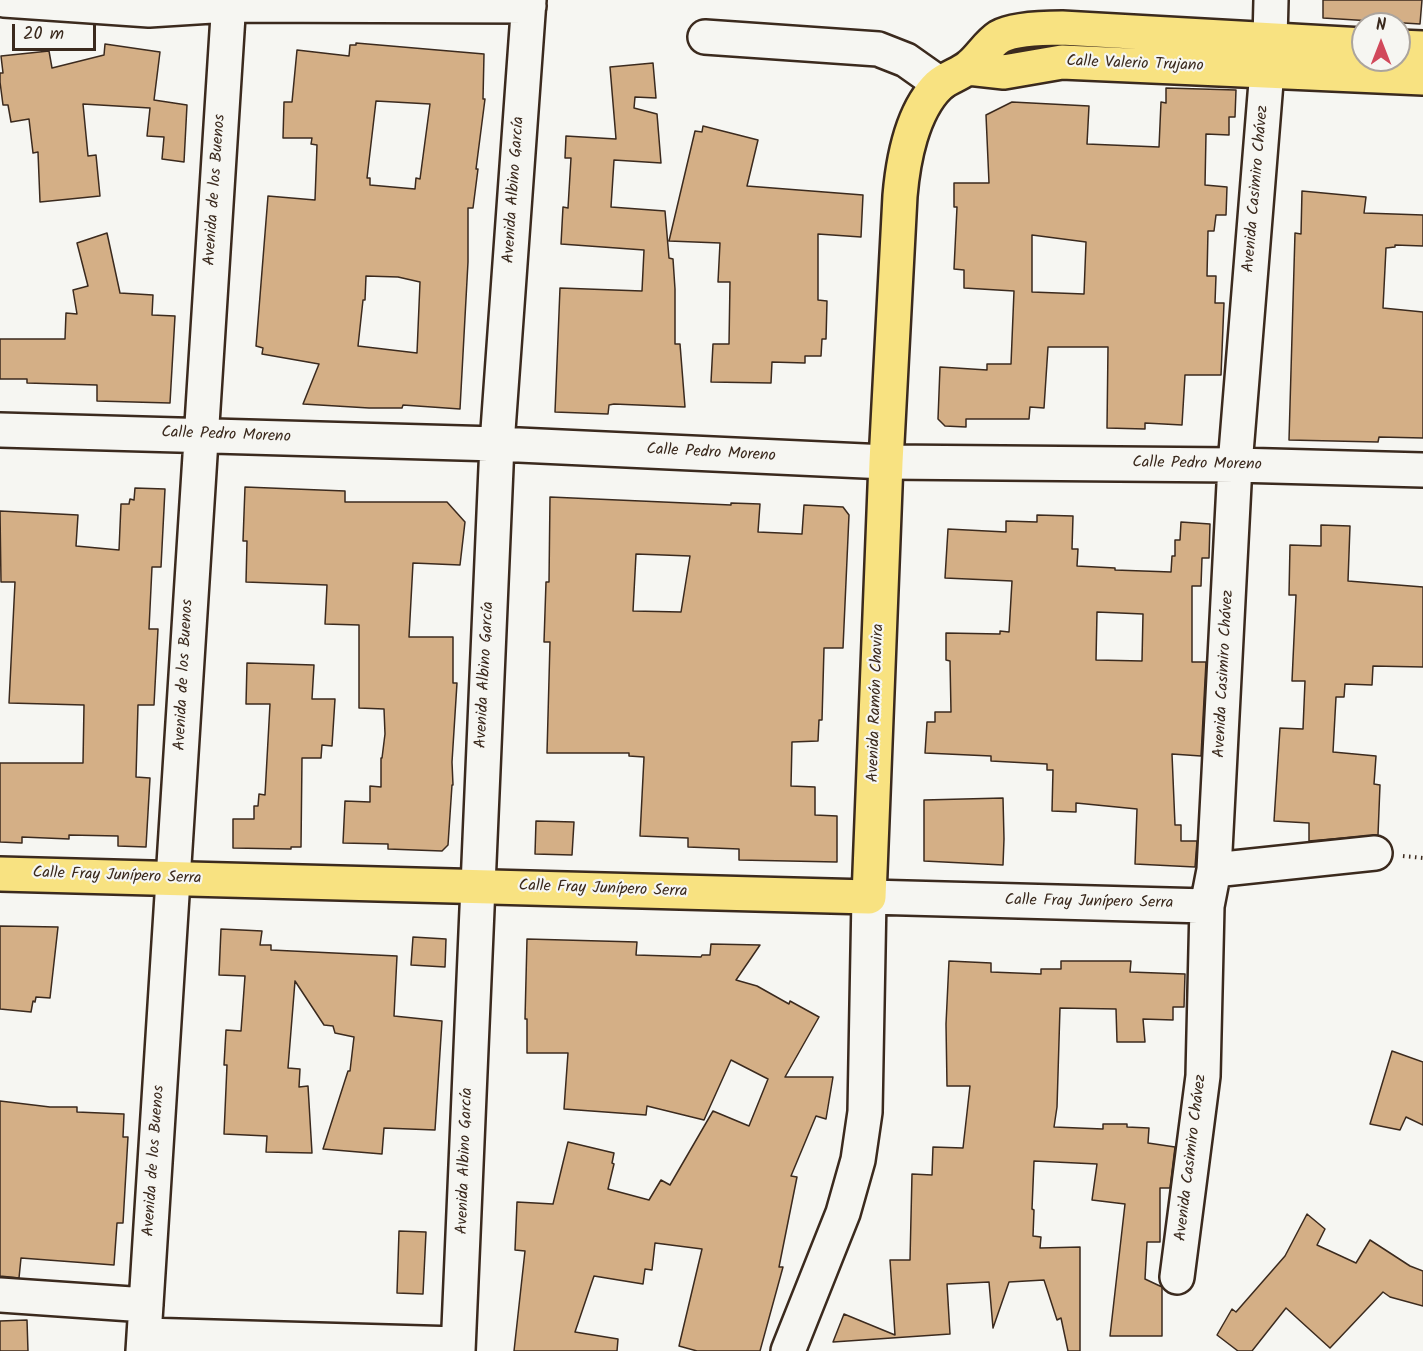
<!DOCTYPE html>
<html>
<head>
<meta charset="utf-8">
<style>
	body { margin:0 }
	#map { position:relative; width:1423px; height:1351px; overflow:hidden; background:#f6f6f2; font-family:Kalam,sans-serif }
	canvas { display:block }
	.north { position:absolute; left:1351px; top:12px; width:60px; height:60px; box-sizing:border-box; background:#f6f6f2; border:2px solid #aba49d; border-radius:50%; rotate:0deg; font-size:16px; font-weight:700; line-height:24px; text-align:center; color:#3b2a1e }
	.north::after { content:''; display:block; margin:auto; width:21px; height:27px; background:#d1495b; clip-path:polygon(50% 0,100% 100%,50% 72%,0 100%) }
	.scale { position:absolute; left:12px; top:24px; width:84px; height:27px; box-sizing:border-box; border:3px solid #3b2a1e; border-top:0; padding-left:8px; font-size:18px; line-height:21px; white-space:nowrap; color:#3b2a1e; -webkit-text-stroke:4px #f6f6f2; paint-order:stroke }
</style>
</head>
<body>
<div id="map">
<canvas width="1423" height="1351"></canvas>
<div class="north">N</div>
<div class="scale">20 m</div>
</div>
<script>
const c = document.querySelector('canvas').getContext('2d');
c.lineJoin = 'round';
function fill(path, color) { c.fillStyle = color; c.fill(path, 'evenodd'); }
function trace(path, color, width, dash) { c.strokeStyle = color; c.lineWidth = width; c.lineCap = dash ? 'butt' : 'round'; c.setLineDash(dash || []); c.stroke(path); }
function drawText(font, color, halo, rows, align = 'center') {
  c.font = font + ' Kalam,sans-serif'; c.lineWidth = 4.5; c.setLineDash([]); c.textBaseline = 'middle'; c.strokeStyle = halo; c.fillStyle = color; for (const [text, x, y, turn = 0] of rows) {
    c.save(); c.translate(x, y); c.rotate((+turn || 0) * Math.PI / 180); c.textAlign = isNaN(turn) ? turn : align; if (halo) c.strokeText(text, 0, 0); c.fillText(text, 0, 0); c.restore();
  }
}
const building = new Path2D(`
	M1323,0H1422L1420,24L1323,18Z
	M356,43L484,54L483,99H485L476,169H478L473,208H468V262L460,409L403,405L402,408H369L303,404L319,364L262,354L263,348L256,346L268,196L315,200L317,145L311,144L312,138H283L284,102H292L297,50L349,56L350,45H356ZM376,101L430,104L420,179L416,178L415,189L370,185V178H367ZM366,276L398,277L420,282L417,353L358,346L363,300H365Z
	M105,44L160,52L154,100L187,105L184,162L162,159L164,137L147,136L150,108L83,104L88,156L96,155L100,196L40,202L38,152L33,153L29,119L11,122L8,105H3L0,82V73H3L1,56L49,51L52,68L104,55Z
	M653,63L656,98L635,97L634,108L657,114L661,163L614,160L611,207L665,211L669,258L673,259L675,289V344H680L685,407L614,404L609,405L608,414L555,412L560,288L642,291L644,250L561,244L563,207L568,208L571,158H565L566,136L616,139L610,67Z
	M1166,88L1236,90L1235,117H1229V135L1206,134L1205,185L1227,187L1226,215H1216L1214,231H1208L1207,276H1216L1215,303H1224L1221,375H1185L1182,425L1145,423V429L1107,428L1108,347H1048L1044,408L1030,407L1029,419H966V427L945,426L938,419L940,367L987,370V364H1011L1014,291L964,288V270L954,269L957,207H954V183H989L986,115L1012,102L1089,106L1087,144L1159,147L1161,102L1166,103ZM1032,235L1086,242L1084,294L1032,292Z
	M703,126L758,140L747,186L863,195L861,237L818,234V300L827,301L826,339H822L821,356H805V363L772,362L771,383L711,382L713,344H729L730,282H718L720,243L669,241L695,131L702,132Z
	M1302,191L1366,197L1364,213L1423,215V246L1395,245V247L1386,248L1383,308L1423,312V438L1379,437L1378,442L1289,440L1295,233L1301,234Z
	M107,233L120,293L153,295L152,315L175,316L170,403L97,401V385L27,383V379H0V339H65L66,313L77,314L73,290L88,286L77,243Z
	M245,487L345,491V502H447L465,522L460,565L413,563L409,637H453V683H457L452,762L453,785H452L448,845L442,851L388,849V844L343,843L345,801L370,802V786L381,787V758H382L385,734L384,709L359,708V625L325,624L327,585L246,582L247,541H243Z
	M135,488L165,489L161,567H152L149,629H158L154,705H138L136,777L150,778L146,847L118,846V836L69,835V839L22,837V843L0,842V763H83L84,705L9,703L15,582H1L0,511L78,515L76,546L119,550L121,504H129L130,499L134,500Z
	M550,497L731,505V503L760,504L758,532L802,534L804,505L843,507L849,515L843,648H824L822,720H819L818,741L792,742L791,786L815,787V815L837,816V862L739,860V849L688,847V838L640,836L644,757L629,756V753H547L550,642H544L546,582H549ZM636,554L690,556L681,612L633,611Z
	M1037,515L1073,516L1072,549H1078L1077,566L1115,568V570L1171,572L1172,556H1175V540H1180L1181,522L1210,524L1209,558H1202L1201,586H1192V662H1206L1201,756L1172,754L1175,825H1181V841H1197L1195,867L1135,864L1137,809L1076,803V812L1052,811L1053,770H1047V764L991,761V756L925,753L927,722H935V712H951L950,661L946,660V633L1000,634V631L1009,632L1012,581L945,578L948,529L1006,532V521L1037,522ZM1097,612L1143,614L1142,661L1096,660Z
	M1321,525L1350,526L1348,581L1423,587V667L1373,666L1372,685L1345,684L1344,697H1336L1333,752L1376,756L1374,784L1380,785L1378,835L1309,841V823L1274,821L1280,728L1303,729L1305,681H1292L1296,595H1289L1290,545L1321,546Z
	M247,663L314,665L312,699H335L332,746L322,745L321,758H302L301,847H291V849L233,848V819H254V806H258L259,794L265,795L270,704H246Z
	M1003,798L1004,839L1003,865L924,861V800Z
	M536,821L574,822L572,855L535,854Z
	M0,926L58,927L50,998L36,997L35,1002L33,1001L31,1012L0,1009Z
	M221,929L262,931L260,945H271V950L397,956L394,1016L442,1021L435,1130L384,1128L382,1154L323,1149L348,1071H350L354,1037L335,1033L333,1026L324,1025L295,981L288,1068L300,1069L299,1087L308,1086L312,1153L266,1152L267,1136L224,1134L227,1065H224L226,1030L241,1031L245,976L219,975Z
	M413,937L446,939L445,967L411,965Z
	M527,939L637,942L636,955L701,957L702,955H710L711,944L760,945L736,980L757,986L789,1004L790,1001L819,1017L785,1077H833L826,1119L816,1116L791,1176L797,1177L779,1267H783L760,1351H697L679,1346L702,1249L655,1243L652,1270L645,1269L643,1284L594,1276L575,1332L618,1339L617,1351H514L525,1251L515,1250L517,1202L553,1204L568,1142L614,1153L612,1163L614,1164L608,1189L649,1200L661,1180L670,1185L713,1111L749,1126L768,1079L731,1060L704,1120L647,1106L646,1115L564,1109L568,1053H527V1019H525Z
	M949,961L991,963V972L1041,974V969H1061V961H1131L1130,972L1185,974L1184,1007H1173V1020L1143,1019L1145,1042H1117L1116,1009L1060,1008L1057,1107L1054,1127L1103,1129V1124H1127V1127L1149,1128L1148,1143L1175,1147L1170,1188H1160V1242H1147L1145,1279L1162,1287V1336H1110L1125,1204L1092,1200L1097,1164L1034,1161L1032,1209L1034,1210L1033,1236L1041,1237L1040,1248L1080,1247V1351H1068L1061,1318L1057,1320L1044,1280L1009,1282L993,1328L989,1282L947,1284L950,1334L833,1342L844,1314L895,1335L890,1260H910L912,1174L932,1175L933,1147L963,1148L970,1086H947L946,1024Z
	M1392,1051L1423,1062V1125L1406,1117L1400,1130L1370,1124Z
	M0,1101L50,1107H77V1112L124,1114L123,1137H128L123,1223H117L114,1265L21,1258L19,1278L0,1276Z
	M1307,1214L1325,1229L1317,1245L1356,1263L1370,1240L1410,1266L1423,1271V1306L1390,1297L1383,1292L1330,1348L1286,1308L1252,1351H1238L1217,1335L1232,1309L1236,1312L1285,1256Z
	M399,1231L426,1232L423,1294L397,1293Z
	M27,1320L28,1351H0V1321Z`);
fill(building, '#d4af86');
trace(building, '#3b2a1e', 1.5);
const minor = new Path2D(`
	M4,0L149,10L228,5L529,6
	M705,37L878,49L906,60L940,84
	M1270,40L1271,0
	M0,430L497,444L886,462L1235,465L1423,470
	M1214,870L1375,853
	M1177,1277L1203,1076L1207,906L1214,870L1235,465L1267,70
	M0,1295L146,1305
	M144,1335L458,1344
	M143,1351L229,0
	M458,1351L497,444L529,0
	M788,1351L843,1213L858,1160L865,1112L869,897L1207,906`);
const major = new Path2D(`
	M1399,47L1423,48
	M968,68L1004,72L1062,62L1423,78
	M0,874L869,897L886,462L900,196C903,161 912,111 939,85C948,77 961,74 970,66C980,58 988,44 999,37C1013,29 1046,28 1062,28L1363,45`);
trace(minor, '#3b2a1e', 38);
trace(major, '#3b2a1e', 38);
trace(new Path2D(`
	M1403,856L1423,858`), '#3b2a1e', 4, [1.5, 4.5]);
trace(minor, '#f6f6f2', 33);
trace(major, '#f8e281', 33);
drawText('16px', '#3b2a1e', '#f6f6f2', [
	["Calle Valerio Trujano",1135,65,2],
	["Avenida Casimiro Chávez",1257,189,-85],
	["Avenida de los Buenos",216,190,-86],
	["Avenida Albino García",515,190,-86],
	["Calle Pedro Moreno",226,436,2],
	["Calle Pedro Moreno",711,454,3],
	["Calle Pedro Moreno",1197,465,1],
	["Avenida Casimiro Chávez",1225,674,-87],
	["Avenida de los Buenos",185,675,-87],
	["Avenida Albino García",486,675,-87],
	["Avenida Ramón Chavira",877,703,-88],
	["Calle Fray Junípero Serra",117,877,2],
	["Calle Fray Junípero Serra",603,890,2],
	["Calle Fray Junípero Serra",1089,903,1],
	["Avenida Casimiro Chávez",1192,1158,-83],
	["Avenida de los Buenos",155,1161,-86],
	["Avenida Albino García",466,1161,-88]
]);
</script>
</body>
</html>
